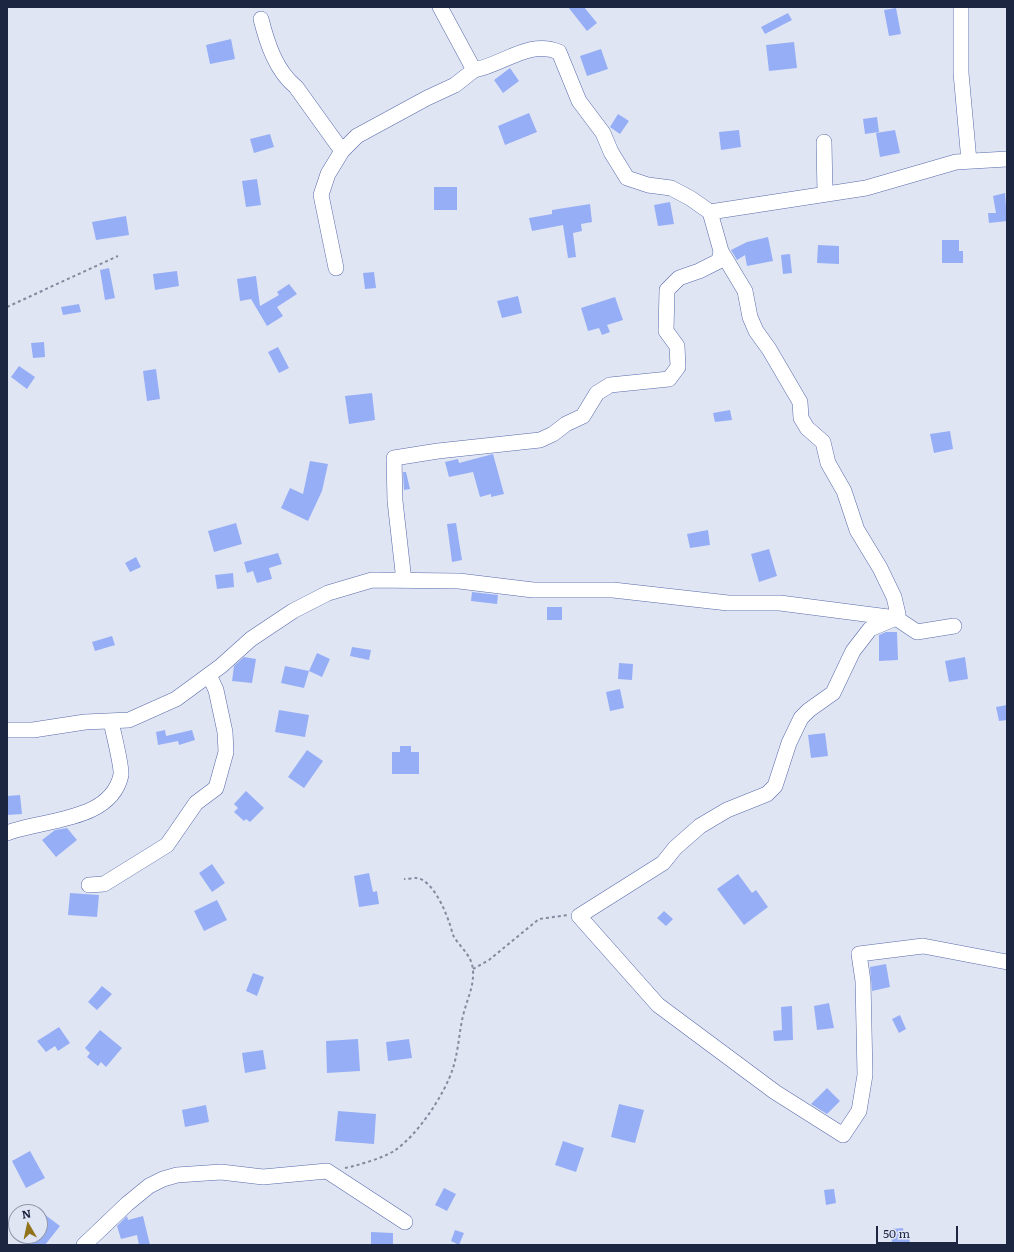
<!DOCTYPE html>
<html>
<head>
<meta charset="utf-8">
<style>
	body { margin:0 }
	#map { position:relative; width:1014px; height:1252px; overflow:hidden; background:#e0e5f4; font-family:Literata,serif }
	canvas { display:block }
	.frame { position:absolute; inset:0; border:8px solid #1d2641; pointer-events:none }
	.north { position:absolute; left:8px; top:1204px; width:40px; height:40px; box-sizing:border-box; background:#e0e5f4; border:1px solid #9299ac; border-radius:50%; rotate:351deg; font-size:11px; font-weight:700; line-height:16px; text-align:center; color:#1d2641 }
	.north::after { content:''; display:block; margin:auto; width:14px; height:18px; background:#91741a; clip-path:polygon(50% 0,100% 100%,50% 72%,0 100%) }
	.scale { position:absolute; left:876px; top:1226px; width:82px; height:18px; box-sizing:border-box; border:2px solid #1d2641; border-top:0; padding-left:5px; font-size:12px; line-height:14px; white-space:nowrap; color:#1d2641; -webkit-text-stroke:3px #e0e5f4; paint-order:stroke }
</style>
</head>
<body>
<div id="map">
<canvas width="1014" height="1252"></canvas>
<div class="frame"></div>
<div class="north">N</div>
<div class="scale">50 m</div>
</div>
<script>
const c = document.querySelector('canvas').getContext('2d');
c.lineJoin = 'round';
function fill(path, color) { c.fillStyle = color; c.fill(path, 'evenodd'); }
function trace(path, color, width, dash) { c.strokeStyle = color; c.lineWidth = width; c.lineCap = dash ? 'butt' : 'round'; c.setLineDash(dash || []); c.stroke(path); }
fill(new Path2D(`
	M568,7H584L597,23L587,31Z
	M896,8L901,34L889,36L884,10Z
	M788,13L792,20L765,34L761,27Z
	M231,39L235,59L210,64L206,45Z
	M794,42L797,68L769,71L766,45Z
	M601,49L608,69L587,76L580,56Z
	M510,68L519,81L503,93L494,80Z
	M529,113L537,132L505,145L498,126Z
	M618,114L629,121L620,134L610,127Z
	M877,117L879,132L865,134L863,119Z
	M739,130L741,147L721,150L719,132Z
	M895,130L900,153L880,157L876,133Z
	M270,134L274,147L254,153L250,139Z
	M257,179L261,205L246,207L242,181Z
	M434,187H457V210H434Z
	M1005,193L1007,221L989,223L988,213H996L993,196Z
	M670,202L674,224L658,226L654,205Z
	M590,204L592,222L581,224L582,231L573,233L576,257L568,258L563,225L532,231L529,218L552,214V210Z
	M126,216L129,235L96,240L92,222Z
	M768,237L773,261L747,266L745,255L737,260L731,250L747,242Z
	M942,240H959V251H963V263H942Z
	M818,245L839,246V264L817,263Z
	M790,254L792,273L783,274L781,255Z
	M109,268L115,298L105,300L100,270Z
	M177,271L179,286L155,290L153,274Z
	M374,272L376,288L365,289L363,273Z
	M256,276L260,306L279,295L277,292L289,284L297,294L277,307L283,316L267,326L251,299L240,301L237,279Z
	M518,296L522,313L502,318L497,301Z
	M615,297L623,320L607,325L610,332L602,335L599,328L588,331L581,308Z
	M79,304L81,312L63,315L61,307Z
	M44,342L45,357L33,358L31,343Z
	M278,347L289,368L279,373L268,352Z
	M19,366L35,377L27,389L11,377Z
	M156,369L160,399L147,401L143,371Z
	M372,393L375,420L349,424L345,396Z
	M730,410L732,420L715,422L713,413Z
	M950,431L953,449L934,453L930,434Z
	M493,454L504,494L491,497V494L480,497L473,472L449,477L445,462L458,459L459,463Z
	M310,461L328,464L322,491L308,521L281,508L290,488L303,494Z
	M403,472H406L410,489L404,490Z
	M236,523L242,544L214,552L208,531Z
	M456,523L462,560L452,562L447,524Z
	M708,530L710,545L690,548L687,534Z
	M769,549L777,576L759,582L751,554Z
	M278,553L282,564L269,568L272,579L257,583L253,571L247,573L244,562Z
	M136,557L141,567L130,572L125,563Z
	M233,573L234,587L217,589L215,575Z
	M472,592L498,595L497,604L471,601Z
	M547,607H562V620H547Z
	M886,632H897L898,660L879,661V635Z
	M112,636L115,645L95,651L92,642Z
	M352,647L371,650L369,660L350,656Z
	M317,653L330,659L322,677L309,671Z
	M244,657L256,659L252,683L232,681L234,666Z
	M965,657L968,679L949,682L945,661Z
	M619,663L633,664L632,680L618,679Z
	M285,666L309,671L304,688L281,683Z
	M620,689L624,708L610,711L606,692Z
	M1007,705V720L999,721L996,707Z
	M279,710L309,715L305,737L275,732Z
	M165,730L166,736L192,730L195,740L179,745L178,741L158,745L156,732Z
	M825,733L828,756L811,758L808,735Z
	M400,746H411V752H419V774H392V752H400Z
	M307,750L323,761L304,788L288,777Z
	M246,791L264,808L250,822L246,819L244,821L234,812L238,808L234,804Z
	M20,795L22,814L7,815V796Z
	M67,828L77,840L56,857L42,840L55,830Z
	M212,864L225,883L212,892L199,873Z
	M369,873L373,892L377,891L379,904L359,907L354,876Z
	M738,874L752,893L756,890L768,907L744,925L717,889Z
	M70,893L99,895L97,917L68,915Z
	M217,900L227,920L204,931L194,911Z
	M664,911L673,919L666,926L657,918Z
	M886,964L890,987L872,991L870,967Z
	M253,973L264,977L257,996L246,991Z
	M102,986L112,994L97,1010L88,1002Z
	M829,1003L834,1028L817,1030L814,1006Z
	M792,1006L793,1040L774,1041L773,1031L782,1030L781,1007Z
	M900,1015L906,1029L899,1033L892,1019Z
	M59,1027L70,1043L58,1051L55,1046L46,1052L37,1041Z
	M100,1030L122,1048L106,1067L101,1062L98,1066L87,1057L90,1053L85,1048Z
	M358,1039L360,1071L327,1073L326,1041Z
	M409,1039L412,1058L388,1061L386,1042Z
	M263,1050L266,1069L245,1073L242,1053Z
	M827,1088L840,1101L827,1114L811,1104Z
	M619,1104L644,1110L635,1143L611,1137Z
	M206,1105L209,1122L185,1127L182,1110Z
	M338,1111L376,1114L374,1144L335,1141Z
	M563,1141L584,1148L576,1172L555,1165Z
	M30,1151L45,1178L26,1188L12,1161Z
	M444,1188L456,1194L447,1211L435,1205Z
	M834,1189L836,1203L826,1205L824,1190Z
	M40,1211L60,1226L45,1245H33L21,1236H40Z
	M127,1216L128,1220L143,1216L150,1245H139L137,1235L121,1239L117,1226Z
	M903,1228L904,1235L909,1234L910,1245H892L891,1229Z
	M455,1230L464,1233L459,1245L451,1241Z
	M371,1232L393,1233V1245H371Z`), '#96aef5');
const minor = new Path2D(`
	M961,7V73L969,161
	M261,19C267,43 276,71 296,87L342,151L357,136L427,98L455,85L474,70
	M824,142L825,194
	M710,212L866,188L956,162L1007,159
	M721,251L745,291L750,317L756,331L769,349L800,402L801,418L807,428L823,442L828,463L844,491L857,530L880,568L894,597L898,614L896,618L870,629L853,651L833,693L809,710L801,718L789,743L775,786L767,794L727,810L700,826L675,848L663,863L579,916L658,1005L775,1092L843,1135L859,1111L865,1075L863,981L859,954L923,946L1007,962
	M336,268L321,195L328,174L342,151
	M404,581L395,501L394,458L438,451L540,440L553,434L566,424L583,416L597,393L610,385L669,379L678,367L677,346L666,331L667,290L679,278L699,271L719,261L721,251L710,212L690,198L671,188L648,185L627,178L611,152L603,133L579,101L559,52C529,39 503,65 474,70L440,7
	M7,730H33L85,722L129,720L176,699L221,666L251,639L293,611L328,593L372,580L459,581L533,590H613L728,603H780L896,618L917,632L954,626
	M7,833C43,819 111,822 121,775C122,766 113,732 111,721
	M89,885L104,884L167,845L196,803L216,788L226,752L225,732L216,690L209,675
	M84,1245L127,1204L149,1186L163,1179L177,1175L221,1172L263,1177L327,1171L405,1222`);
trace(minor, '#576aaa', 16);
trace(new Path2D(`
	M7,307L118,256
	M473,969L489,960L539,919L568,915
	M345,1168C359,1165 383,1158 394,1151C417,1136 445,1094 453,1068C459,1049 459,1030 464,1012C468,997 474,986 473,970C472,956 461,948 454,937C452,933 451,927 449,922C445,910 432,879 416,878C413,878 408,879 404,879`), '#838a9e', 2, [3, 3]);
trace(minor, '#fff', 15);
</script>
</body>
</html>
